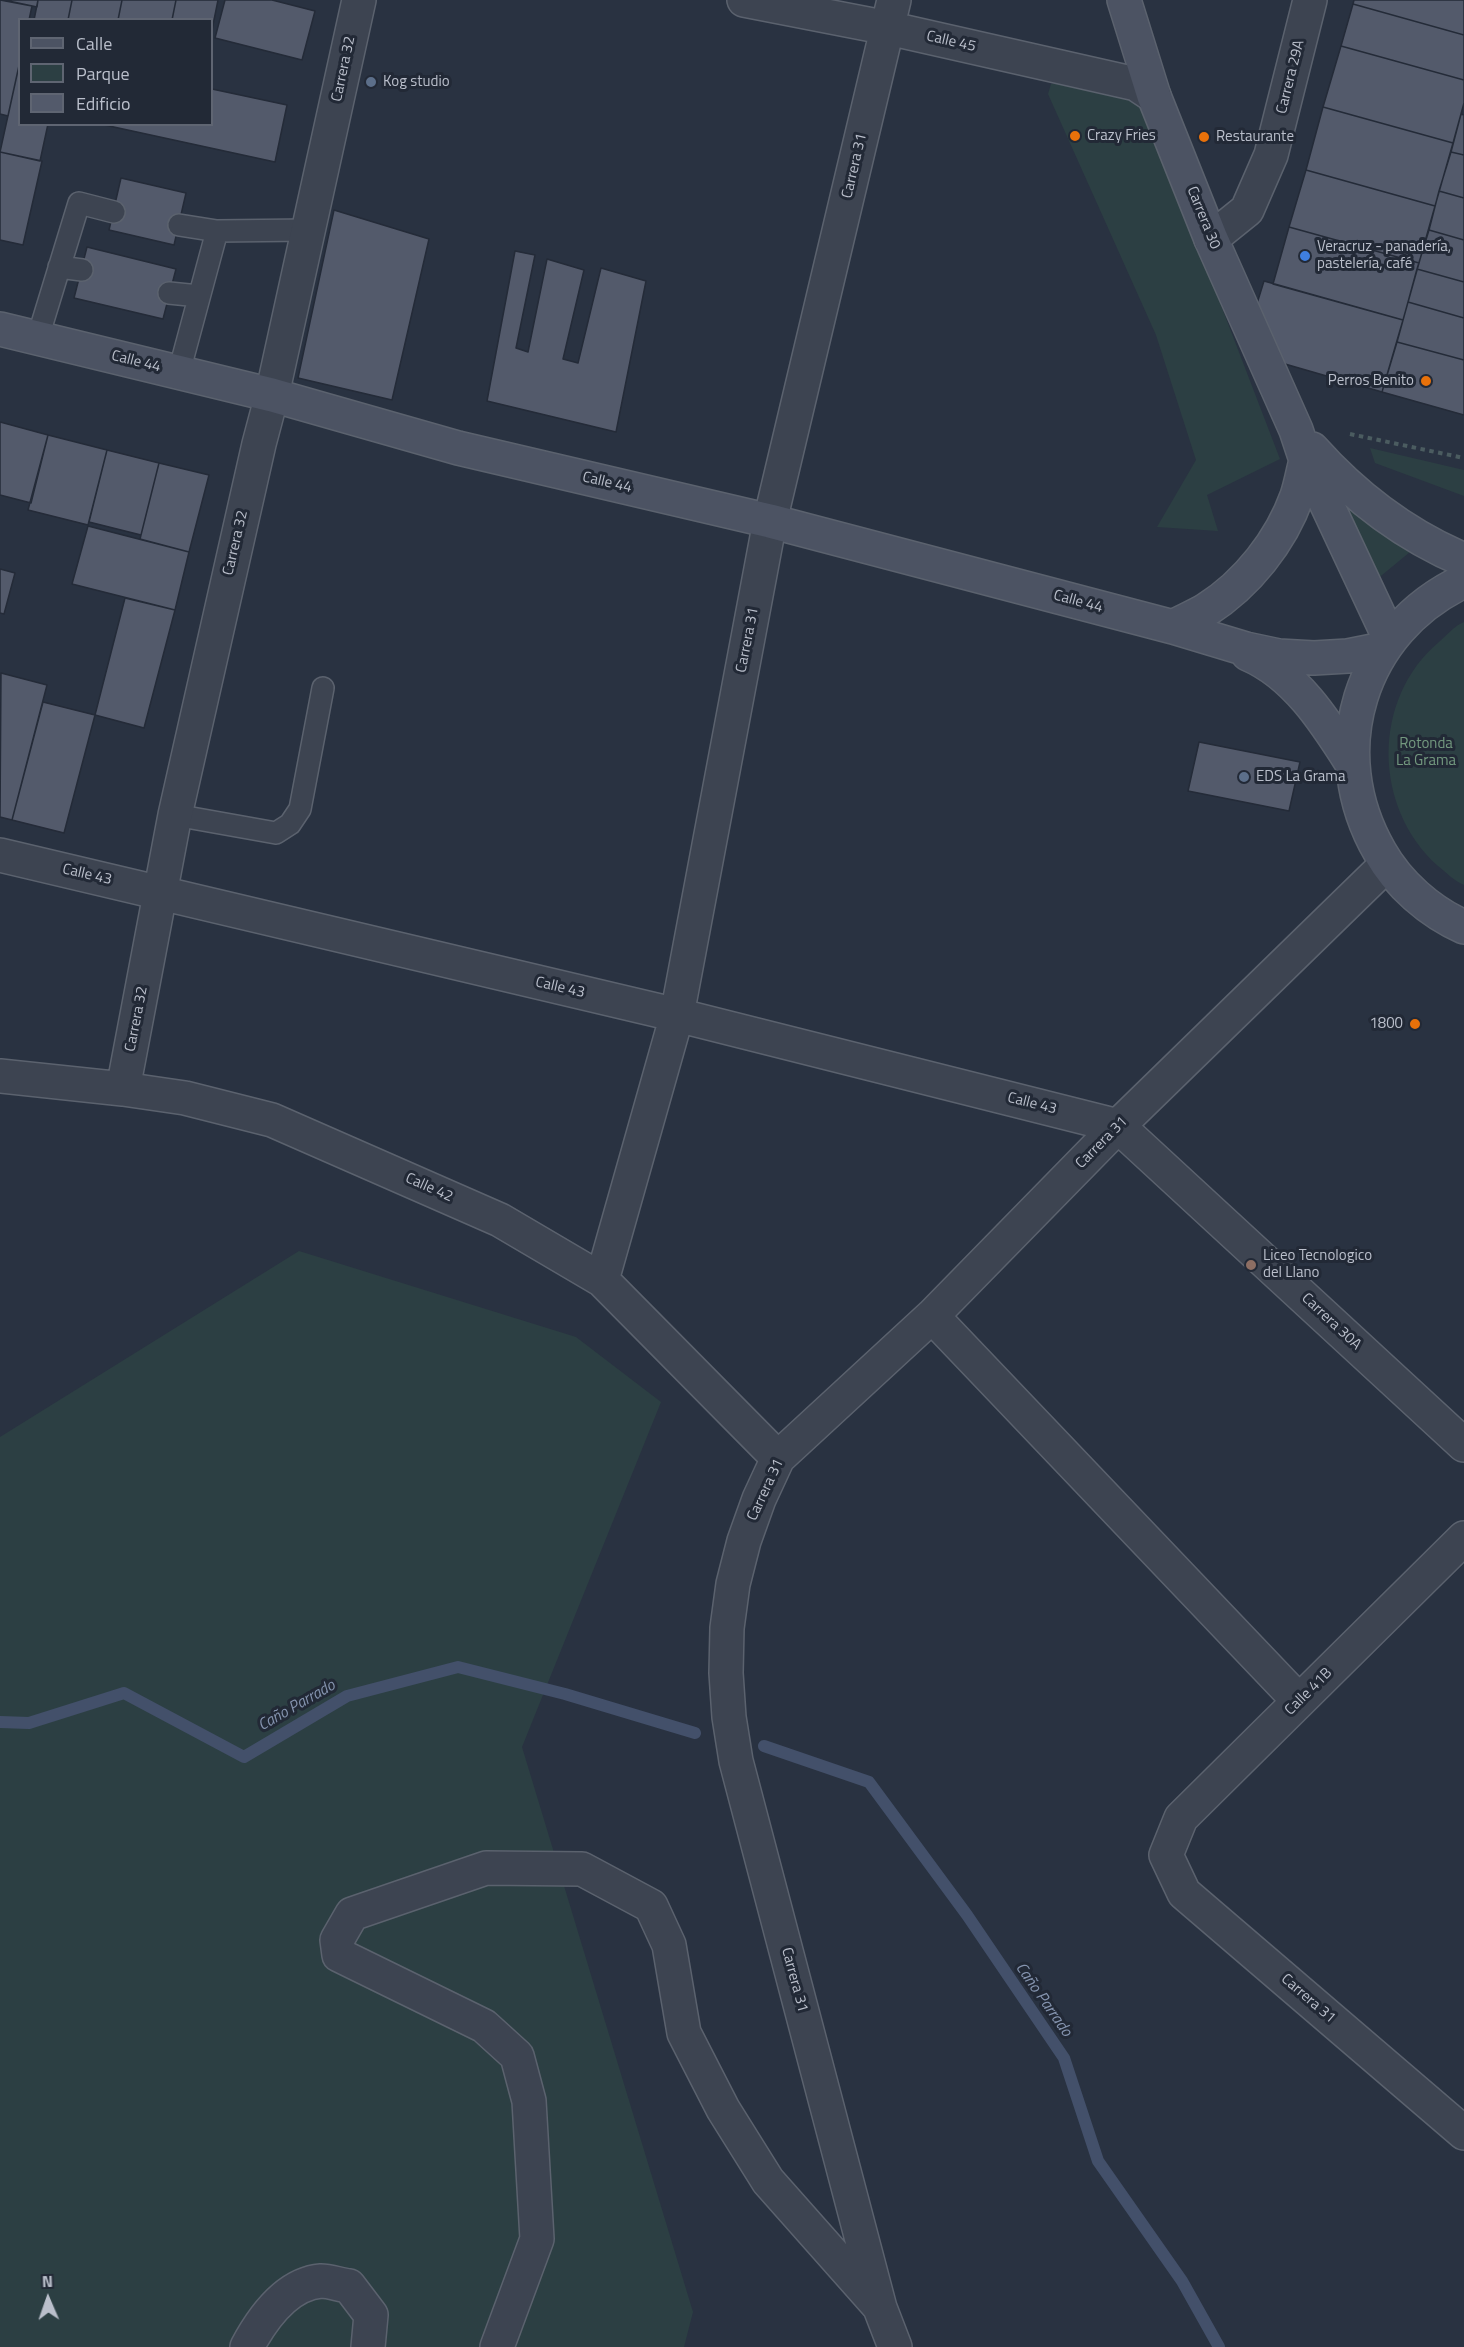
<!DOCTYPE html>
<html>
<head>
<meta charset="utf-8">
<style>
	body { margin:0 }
	#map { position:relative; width:1464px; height:2347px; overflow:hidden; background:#293241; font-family:"Titillium Web",sans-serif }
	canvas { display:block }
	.legend { position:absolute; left:18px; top:18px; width:195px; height:108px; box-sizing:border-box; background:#222936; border:2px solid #5f6572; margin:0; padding:8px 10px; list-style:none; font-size:18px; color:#babfcb }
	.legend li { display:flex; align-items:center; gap:12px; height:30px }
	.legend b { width:30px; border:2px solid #5f6572 }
	.north { position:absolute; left:18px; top:2269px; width:60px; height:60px; -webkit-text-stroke:4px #222936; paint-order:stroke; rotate:358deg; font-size:16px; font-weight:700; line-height:24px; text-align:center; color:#babfcb }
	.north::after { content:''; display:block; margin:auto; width:21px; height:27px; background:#babfcb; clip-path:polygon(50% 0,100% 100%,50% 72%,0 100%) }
</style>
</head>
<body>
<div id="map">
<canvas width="1464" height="2347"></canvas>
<ul class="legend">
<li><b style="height:8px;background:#4c5363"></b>Calle</li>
<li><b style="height:16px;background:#2c3f43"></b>Parque</li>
<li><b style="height:16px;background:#535a6b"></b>Edificio</li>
</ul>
<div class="north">N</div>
</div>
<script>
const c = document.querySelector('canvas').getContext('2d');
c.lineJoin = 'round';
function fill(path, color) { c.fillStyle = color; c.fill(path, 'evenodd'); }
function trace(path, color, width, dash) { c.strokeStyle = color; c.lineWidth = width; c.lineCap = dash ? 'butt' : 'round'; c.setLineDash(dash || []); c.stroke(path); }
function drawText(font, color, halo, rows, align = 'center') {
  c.font = font + ' "Titillium Web",sans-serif'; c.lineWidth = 6; c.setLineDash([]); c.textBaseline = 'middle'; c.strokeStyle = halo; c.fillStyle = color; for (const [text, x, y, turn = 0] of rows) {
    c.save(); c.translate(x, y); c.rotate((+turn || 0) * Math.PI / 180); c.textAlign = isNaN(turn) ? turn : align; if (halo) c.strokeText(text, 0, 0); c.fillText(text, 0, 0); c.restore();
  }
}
fill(new Path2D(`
	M1051,84H1136L1280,459L1207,495L1218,531L1157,527L1196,460L1156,335L1048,94Z
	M1370,448L1464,470V496L1375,463Z
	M1345,507L1410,552L1376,580Z
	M1464,622V885C1454,881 1447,873 1438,866C1373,808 1371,699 1439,642C1447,635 1454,626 1464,622Z
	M299,1251L576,1337L661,1402L522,1747L693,2312L684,2347H0V1437Z`), '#2c3f43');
trace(new Path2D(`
	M0,1722L29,1723L124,1693L244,1757L347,1696L458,1667L565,1694L695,1733
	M764,1746L869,1782L967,1915L1064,2058L1098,2161L1182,2281L1219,2347`), '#43506a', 12);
const building = new Path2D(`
	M0,0L32,6L29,20H20V61L8,116L0,114Z
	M4,0H38L37,7Z
	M38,0H72L68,20H34Z
	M72,0H122L118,20H68Z
	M122,0H176L172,20H118Z
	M176,0H218L212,30V20H172Z
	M225,0H272L315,11L302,60L215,38Z
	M1354,0H1464V35L1353,4Z
	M1353,4L1464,35V80L1341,46Z
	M1341,46L1464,80V103L1453,143L1323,107Z
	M20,61V124H48L40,161L0,152Z
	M212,89L287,105L275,162L100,124H212Z
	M1323,107L1453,143L1435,206L1306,170Z
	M1461,114L1464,115V155L1451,152Z
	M0,152L42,161L23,245L0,240Z
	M1451,152L1464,155V198L1439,191Z
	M1306,170L1435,206L1419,263L1289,227Z
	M121,178L186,193L174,245L109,230Z
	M1439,191L1464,198V240L1429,230Z
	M334,210L429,239L392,400L298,378Z
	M1289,227L1419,263L1403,320L1273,284Z
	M1429,230L1464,240V282L1417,269Z
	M87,247L176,269L163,319L74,298Z
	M515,251L535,255L516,348L528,352L547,259L584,270L563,359L578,363L601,268L646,281L616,432L487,401Z
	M1417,269L1464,282V318L1408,302Z
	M1264,281L1403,320L1382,392L1285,364L1255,310Z
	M1408,302L1464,318V360L1397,342Z
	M1397,342L1464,360V415L1382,392Z
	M0,422L48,435L31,503L0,495Z
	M48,435L107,450L88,525L28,510Z
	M107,450L159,463L141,535L89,522Z
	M159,463L209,475L189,552L140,539Z
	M88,526L189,552L175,610L72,584Z
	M0,569L15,573L4,614L0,613Z
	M125,598L175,610L144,728L95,715Z
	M1,673L47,685L12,820L0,817Z
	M43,702L95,715L64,833L12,820Z
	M1199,742L1300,762L1289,811L1188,791Z`);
fill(building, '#535a6b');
trace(building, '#242b38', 1.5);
const lane = new Path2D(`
	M179,225L217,231L309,230
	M59,267L82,270
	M169,293L199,296
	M38,337L79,203L114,212
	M179,372L217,231
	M175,815L276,833L290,824L300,809L323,688`);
const street = new Path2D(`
	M744,0L888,28L1136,84L1154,96
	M1211,239L1247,210L1271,155L1310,0
	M0,855L677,1015L1118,1126L1464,1445
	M0,1076L123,1089L185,1098L272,1120L500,1220L602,1280L778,1458
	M123,1089L175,815L259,444L272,395L359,0
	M602,1280L677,1015L770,521L894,0
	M932,1316L1299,1701
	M1464,1538L1181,1818L1166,1855L1184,1893L1464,2133
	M247,2347C262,2319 286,2284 321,2281C330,2281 340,2285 349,2286L371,2315L368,2347
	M497,2347L537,2239L529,2101L517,2056L484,2026L339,1955L337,1940L352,1914L486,1868L582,1869L651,1906L669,1945L684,2033L723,2109L768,2181L877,2304
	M895,2347L880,2308L736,1761L729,1717L726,1673L727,1628L733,1584L744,1541L759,1499L778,1458L932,1316L1118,1126L1387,864`);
const secondary = new Path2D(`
	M1124,0L1154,96L1211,239L1296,430L1306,460L1390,639
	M0,329L272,395L458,448L770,521L1173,627L1246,649L1279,656L1314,658L1348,656L1383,649
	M1312,449C1354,496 1405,535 1464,560
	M1464,581C1359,630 1322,752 1380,852C1398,884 1430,912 1464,927
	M1173,627C1184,621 1196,616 1206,610C1247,584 1281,541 1297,496C1301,484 1303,472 1306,460
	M1248,654C1295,674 1325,721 1351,762`);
trace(lane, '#5b626e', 24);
trace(street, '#5b626e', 36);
trace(secondary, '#5b626e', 36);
trace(new Path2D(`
	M1350,434L1464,458`), '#4b5c60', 4, [4.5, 4.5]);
trace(lane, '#3d4451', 21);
trace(street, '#3d4451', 33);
trace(secondary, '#4c5363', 33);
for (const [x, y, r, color] of [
	[371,82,6,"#5c6f8a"],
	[1075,136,6,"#e8710a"],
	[1204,137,6,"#e8710a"],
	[1305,256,6,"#3f7fe0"],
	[1426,381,6,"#e8710a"],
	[1244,777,6,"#5c6f8a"],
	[1415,1024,6,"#e8710a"],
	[1251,1265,6,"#8d6e63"]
]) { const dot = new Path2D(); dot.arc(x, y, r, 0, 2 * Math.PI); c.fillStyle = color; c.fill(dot); trace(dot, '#222936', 2); }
drawText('15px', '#babfcb', '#222936', [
	["Calle 45",951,42,13],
	["Carrera 32",344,69,-78],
	["Carrera 29A",1291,77,-76],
	["Carrera 31",855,166,-77],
	["Carrera 30",1203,218,68],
	["Calle 44",136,362,14],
	["Calle 44",607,483,13],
	["Carrera 32",236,543,-77],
	["Calle 44",1078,602,15],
	["Carrera 31",748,640,-79],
	["Calle 43",87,875,13],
	["Calle 43",560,988,13],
	["Carrera 32",137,1019,-79],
	["Calle 43",1032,1104,14],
	["Carrera 31",1102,1143,-45],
	["Calle 42",429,1188,24],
	["Carrera 30A",1331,1322,43],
	["Carrera 31",766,1490,-65],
	["Calle 41B",1309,1692,-45],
	["Carrera 31",794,1980,75],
	["Carrera 31",1308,1999,41]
]);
drawText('15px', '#babfcb', '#222936', [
	["Kog studio",383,82],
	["Crazy Fries",1087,136],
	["Restaurante",1216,137],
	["Veracruz - panadería,",1317,247],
	["pastelería, café",1317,264],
	["Perros Benito",1414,381,"right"],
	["EDS La Grama",1256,777],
	["1800",1403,1024,"right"],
	["Liceo Tecnologico",1263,1256],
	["del Llano",1263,1273]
], 'left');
drawText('15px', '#73997f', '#222936', [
	["Rotonda",1426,744],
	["La Grama",1426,761]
]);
drawText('italic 16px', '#8594af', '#222936', [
	["Caño Parrado",297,1706,-30],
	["Caño Parrado",1043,2000,55]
]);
</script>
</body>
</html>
